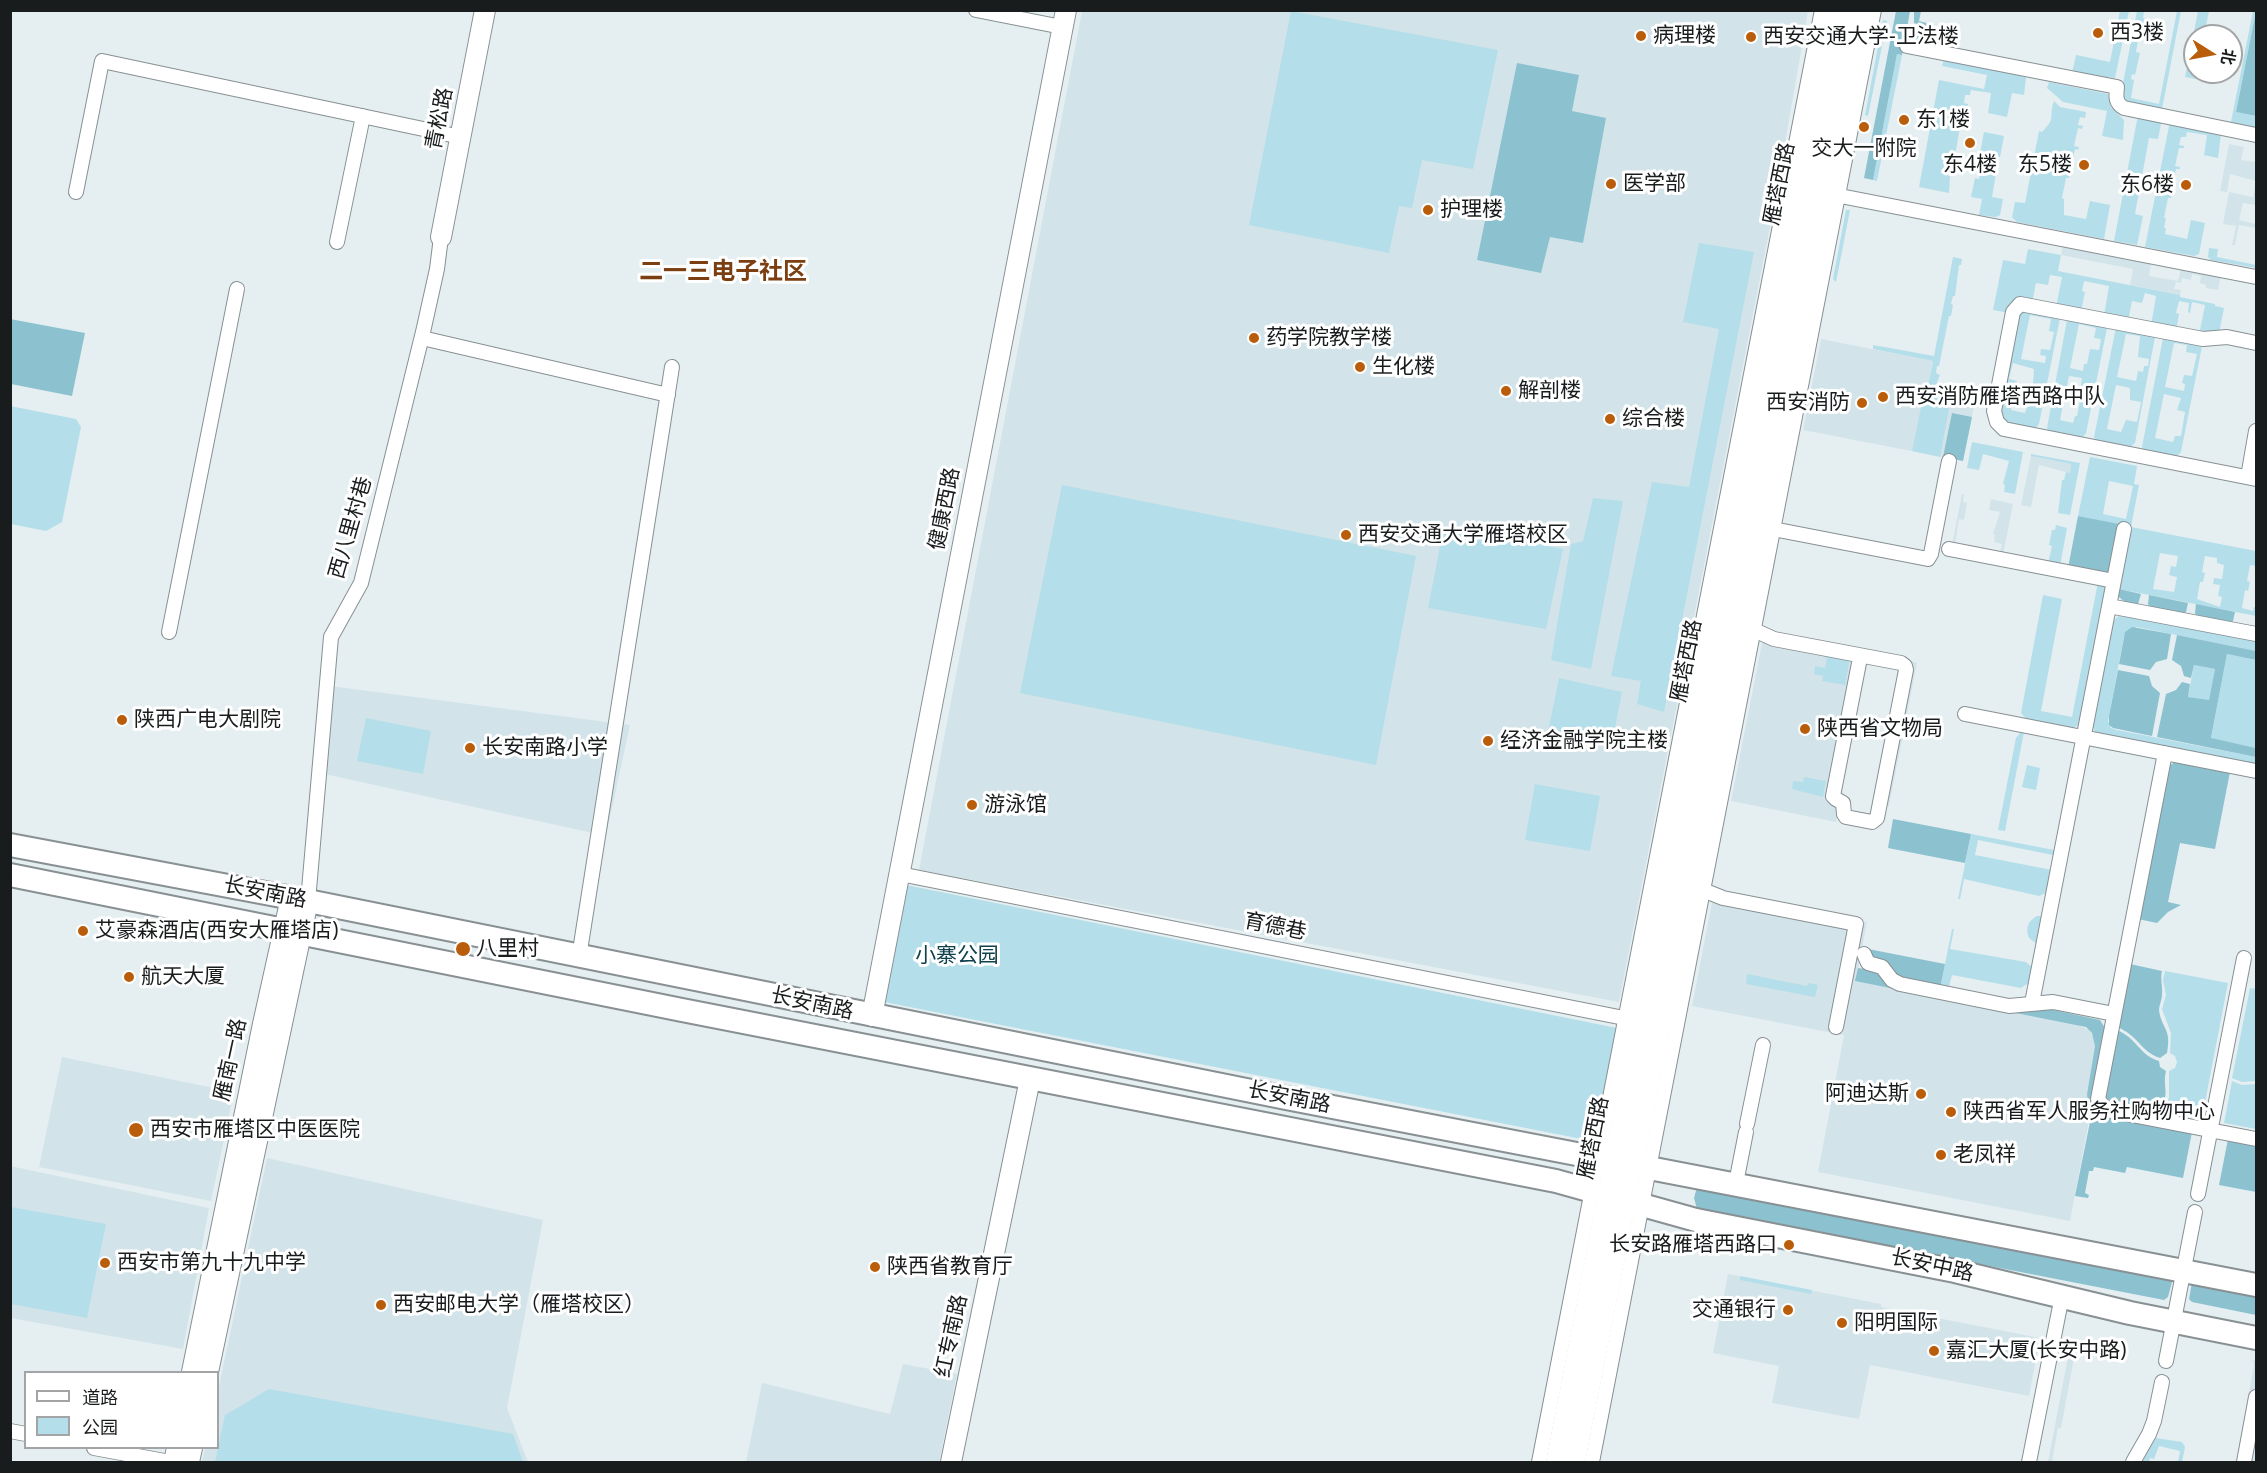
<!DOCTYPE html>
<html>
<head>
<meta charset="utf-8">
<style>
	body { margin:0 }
	#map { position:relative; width:2267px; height:1473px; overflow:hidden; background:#e5eff1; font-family:"Open Sans","Noto Sans SC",sans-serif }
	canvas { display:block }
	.frame { position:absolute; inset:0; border:12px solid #191c1d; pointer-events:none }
	.legend { position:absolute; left:24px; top:1371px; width:195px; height:78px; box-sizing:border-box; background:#fff; border:2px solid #a3a4a5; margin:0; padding:8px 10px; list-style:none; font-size:18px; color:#191c1d }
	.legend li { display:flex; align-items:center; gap:12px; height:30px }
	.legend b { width:30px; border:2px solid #a3a4a5 }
	.north { position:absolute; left:2183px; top:24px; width:60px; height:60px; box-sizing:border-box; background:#fff; border:2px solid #a3a4a5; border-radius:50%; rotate:101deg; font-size:16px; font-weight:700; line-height:24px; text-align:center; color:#191c1d }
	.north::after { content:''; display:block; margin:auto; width:21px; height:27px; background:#ba5d0b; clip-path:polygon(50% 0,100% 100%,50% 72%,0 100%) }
</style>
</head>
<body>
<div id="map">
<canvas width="2267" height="1473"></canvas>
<div class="frame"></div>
<ul class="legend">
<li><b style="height:8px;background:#fff"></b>道路</li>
<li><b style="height:16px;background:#b4deea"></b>公园</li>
</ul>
<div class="north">北</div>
</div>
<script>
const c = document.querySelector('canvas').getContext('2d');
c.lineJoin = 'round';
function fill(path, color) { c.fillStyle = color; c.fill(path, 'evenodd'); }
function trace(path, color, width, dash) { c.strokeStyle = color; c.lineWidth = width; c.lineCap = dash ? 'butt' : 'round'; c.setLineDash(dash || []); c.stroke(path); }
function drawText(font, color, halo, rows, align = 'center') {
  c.font = font + ' "Open Sans","Noto Sans SC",sans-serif'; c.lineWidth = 6; c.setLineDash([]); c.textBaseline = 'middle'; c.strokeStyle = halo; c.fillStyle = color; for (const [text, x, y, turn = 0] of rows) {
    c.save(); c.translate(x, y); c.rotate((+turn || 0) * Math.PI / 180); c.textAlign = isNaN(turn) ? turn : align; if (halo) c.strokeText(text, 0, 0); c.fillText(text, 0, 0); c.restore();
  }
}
fill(new Path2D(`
	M1082,11H1808L1775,201L1619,1002L919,870Z
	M2229,144L2244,147L2241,160L2256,162V205L2243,203L2239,220L2256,224V228L2239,225L2235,245H2232L2236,226L2223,224L2229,192L2253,197L2256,181L2230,174L2227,192L2220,191Z
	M2063,246L2151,263L2149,276L2178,281L2181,269L2221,276L2218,290L2206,288V285L2200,283L2201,276L2192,274L2191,280L2182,278L2181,283L2176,282L2174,289L2181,290L2180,295L2130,285L2133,269L2061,255Z
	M1821,339L1933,361L1927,391L1975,401L1963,461L1803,430Z
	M2031,456L2071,464L2070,473L2039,465L2031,507L2021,505Z
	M1962,494H1964L1963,502L1967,503L1964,520L1959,519L1955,544L2000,552L2002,544L1994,542L1995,535L1993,534L2000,512L1989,510L1991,499L2013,504L2003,555L1952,545Z
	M1764,633L1865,653L1836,806L1839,807L1836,822L1731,801Z
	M1911,661L1917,663L1889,806L1883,805Z
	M330,686L630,725L606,836L311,771Z
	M1714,892L1867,922L1856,981L2076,1024L2089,1030L2094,1037L2095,1046L2087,1094L2090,1115L2070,1221L1818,1172L1844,1035L1692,1006Z
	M62,1057L234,1092L211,1201L39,1167Z
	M267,1158L543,1220L507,1408L528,1462H202L205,1448H218V1391Z
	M10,1166L209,1208L183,1349L11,1318Z
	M1728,1274L1881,1304V1307L2040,1338L2029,1396L1870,1365L1859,1419L1772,1403L1779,1366L1713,1353Z
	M2068,1357L2074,1358L2061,1428H2058L2052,1462H2048Z
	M2248,1359L2256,1361V1462H2236L2254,1365L2253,1361Z
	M903,1364L957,1374L939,1462H746L762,1383L890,1414Z`), '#d2e4e9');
fill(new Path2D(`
	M1291,11L1498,50L1473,169L1422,160L1412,208L1399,206L1389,253L1249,225Z
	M2120,11H2129L2115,78L2072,73L2076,55L2110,62Z
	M2137,11H2144L2143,18L2146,19L2142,40H2138L2136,52L2140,53L2135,75L2132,74L2131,79L2134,80L2131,98L2159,104L2177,11H2181L2162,109L2122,103V88Z
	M2198,11H2209L2204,36H2195L2196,79L2185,77Z
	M2253,11H2256L2236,112L2256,116V131L2232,124L2231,122Z
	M1883,20L1887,21L1868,116L1865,115Z
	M1897,54L1902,55L1877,181L1873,180Z
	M1944,58L2026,76V78L2024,95L2012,93L2007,117L1988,113L1991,93L1971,90L1970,95H1965L1964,103L1968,104V106H1963L1959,124L1964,125V127H1960L1955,156H1952L1948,176H1950L1949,193L1919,187L1939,80L1984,89L1987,75L1942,66Z
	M2049,82L2108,94L2111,107L2124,120L2123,140L2102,136L2107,111L2063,102L2047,88Z
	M2054,101L2060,107L2086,112L2085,118L2080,117L2078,125L2083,126L2082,129L2078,128L2074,146L2079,147L2078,150L2075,149L2069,178H2066L2062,198L2064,199V215L2086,219L2090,201L2110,205L2104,239L2017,222L2012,217L2015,202L2025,203L2039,131L2042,132C2057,117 2048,118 2054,101Z
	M2138,115L2162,119L2158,139L2149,138L2135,214L2143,216L2137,245L2114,241Z
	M2170,121L2221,134L2218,158L2204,155L2207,135L2187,132L2186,137H2181L2179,145L2184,146V148H2179L2175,166L2180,167V169H2176L2171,198H2168L2164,218H2166L2164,228H2166L2165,234L2187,239L2191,220L2205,223L2199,254L2194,256L2145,247Z
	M1984,132L2004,136L2000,157L1980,153Z
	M1981,171L1996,174L1992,197L2003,199L2000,215L1996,217L1979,215L1982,199L1971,197L1975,178L1979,179Z
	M1846,210H1850L1836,282L1833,279Z
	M1699,243L1754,252L1664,712L1637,704L1641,681L1611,676L1652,482L1689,487L1719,329L1683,322Z
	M2209,248L2218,249L2217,257L2256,265V268L2211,260L2208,257Z
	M2028,249L2061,255L2058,271L2180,295V297L2215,304V306L2224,308L2219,333L2199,335L2205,305L2192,302L2190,313L2188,312L2189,303L2179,301L2176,313L2179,314L2176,331L2151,326L2156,296L2145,293L2142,303L2132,301L2128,321L2104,316L2109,286L2084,281L2082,291L2085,292L2081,312L2056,307L2062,277L2050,275L2048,285L2036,283L2032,303L2009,313L1993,310L2003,260L2025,264Z
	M1953,257L1962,259L1961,265H1959L1955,296H1953L1951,304L1953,305L1951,316H1949L1939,366H1937L1936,373L1940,375L1936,385L1937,386L1936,393L1927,391L1933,361L1873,349V345L1934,356Z
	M2018,310L2060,318L2039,424L2035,429L2004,422L1998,409ZM2030,315L2051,319L2049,331L2054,332L2050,350L2041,349L2040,355L2046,356L2045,363L2021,359ZM2013,363L2034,369L2033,384L2043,386L2042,394L2032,392L2029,407H2027L2025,413L2011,410L2017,381L2009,379Z
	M2070,317L2106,324L2107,328L2086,433L2082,438L2049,432L2047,428L2067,320ZM2079,324L2096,328L2094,338L2101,339L2099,350L2090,349L2087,364H2084L2083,371L2070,368ZM2069,376L2082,378L2081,385L2083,386L2077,416H2075L2073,423L2060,420Z
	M2116,327L2154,334L2155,337L2135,443L2130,447L2096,441L2094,437ZM2126,334L2140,336L2138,357L2149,359L2148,366H2144L2143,372L2138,371L2136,381L2117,377ZM2116,385L2130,388V400L2141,402L2137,422L2126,420L2121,432L2107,429Z
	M2165,336L2201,343L2202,346L2181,452L2177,456L2144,450L2142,447L2163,338ZM2174,343L2187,345L2186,352L2197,354L2192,376L2184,375L2182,383L2185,384L2184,391L2165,387ZM2164,394L2181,398L2177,410L2185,412L2181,436H2175L2173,442L2155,438Z
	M1924,393L1951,398L1940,457L1912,451Z
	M10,406L76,419L81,427L62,522L46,531L11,524Z
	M1972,442L2023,452L2015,494L2004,492L2005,485L2003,484L2009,461L1983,454L1979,470L1967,468Z
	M2031,454L2080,463L2070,515L2058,513L2062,480H2064L2066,472L2070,473L2071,464L2031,456Z
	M2090,457L2137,466L2134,484L2139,485L2131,527L2256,551V566L2250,565L2247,581L2250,582L2248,591L2245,590L2242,608L2253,611L2254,607H2256V616L2119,589L2131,527L2078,516ZM2109,481L2133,486L2126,519L2103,514ZM2160,553L2178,556L2176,567L2171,566L2169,575L2177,577L2174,592L2153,589ZM2205,556L2217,558V563L2224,565L2222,579L2214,578L2213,584L2220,585L2218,596L2222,597L2220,607L2197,599L2200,582H2203L2205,573L2202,572Z
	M1062,485L1416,556L1376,765L1020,693Z
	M1593,498L1623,501L1591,669L1551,660L1571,544L1583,541Z
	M2056,525L2067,528L2060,566L2048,564L2052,546L2049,545L2052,530H2055Z
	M1444,526L1563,549L1546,629L1428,608Z
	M2098,582L2107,584L2080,724L2071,729L2027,720L2021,713L2043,595L2062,599L2041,711L2072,717Z
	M2120,615L2256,640V651L2137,627L2124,636L2108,721L2111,728L2117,730L2256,757V765L2095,732L2093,727V720L2113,621Z
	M1825,653L1850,658L1845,685L1822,681L1823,676L1814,674L1815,666L1825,668L1827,658L1824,657Z
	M2227,654L2256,660V748L2211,739Z
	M2194,665L2215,669L2209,701L2188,697Z
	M1559,678L1622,692L1612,743L1548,732Z
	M366,718L431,731L423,774L357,761Z
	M2024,732L2005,831L1998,830L2016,738L2020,733Z
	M2027,765L2040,768L2036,790L2022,787Z
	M1804,777L1826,781L1823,797L1792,789L1793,781L1803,782Z
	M1535,784L1600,796L1590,851L1525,840Z
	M1971,834L2054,850L2055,854L2053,855L1978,840L1975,855L2052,870L2048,892L2039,896L1964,879L1960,899H1958Z
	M906,885L1622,1029L1603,1128L1587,1140L884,1002Z
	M2037,916H2043L2037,944L2029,938C2025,928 2028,921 2037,916Z
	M1952,929H1954L1950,949L2026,962L2033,968L2030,982L2021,988L1952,975L1948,990L1940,989Z
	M2165,971L2228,983L2202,1118L2163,1111L2169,1098V1071L2175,1068L2177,1062L2175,1056L2170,1053L2171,1033L2162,1009L2166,995L2163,980Z
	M1747,974L1807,986L1808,983L1818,985L1815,997L1746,984Z
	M2250,988L2256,989V1081L2242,1082L2232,1078Z
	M2232,1081L2242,1085L2256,1084V1129L2224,1123Z
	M11,1207L106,1224L87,1318L11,1304Z
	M1740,1276L1812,1290L1811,1294L1740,1280Z
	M269,1389L513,1434L523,1462H215L225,1415Z
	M2156,1438L2182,1442L2185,1447L2182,1462H2178L2180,1451L2159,1446L2154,1459L2150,1458L2149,1462H2142Z`), '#b4deea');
fill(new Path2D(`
	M1896,11H1910L1906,34L1915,35L1917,24L1914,23V11H1921L1919,21L1930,24L1938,36L1936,46L1905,40L1902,55L1897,54L1873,180L1864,178Z
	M2256,11V116L2236,112Z
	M1517,63L1579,75L1572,111L1606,118L1583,243L1550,237L1541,273L1477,260Z
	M10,319L85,333L72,396L11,384Z
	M1952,413L1972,417L1963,461L1943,457Z
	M2078,516L2119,524L2109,576L2068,568Z
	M2119,589L2141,594L2138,604L2126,603L2119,597Z
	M2149,595L2188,603L2186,612L2183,614L2150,608L2148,604Z
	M2196,604L2235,612L2233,621L2230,623L2197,617L2195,613Z
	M2132,627L2171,634L2167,659L2156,662L2150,670L2119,664L2125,632Z
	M2177,635L2256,651V660L2227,654L2211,738L2256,748V757L2157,737L2166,694L2176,690L2182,682L2190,684L2188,697L2209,700L2215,669L2194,665L2191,678L2184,676L2181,666L2172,660Z
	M2118,670L2149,676L2152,686L2160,693L2152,736L2113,728L2109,725V716Z
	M2175,762L2230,772L2215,849L2180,843L2168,902L2181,905L2168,912L2157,923L2138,919L2169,766Z
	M1893,819L1971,834L1965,863L1888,848Z
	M1868,949L1945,964L1940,989L1900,981L1866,959Z
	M2130,964L2162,971C2160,979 2163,987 2162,995C2162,1000 2159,1005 2159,1010C2161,1028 2172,1028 2167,1053L2160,1058C2141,1052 2138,1035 2117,1027Z
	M1858,968L1878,971L1899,988L2024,1012L2049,1009L2100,1020L2105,1028L2099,1111L2107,1116L2192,1132L2183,1178L2127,1167L2125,1173L2094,1167L2093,1171H2089L2085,1193L2089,1195L2088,1198L2075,1196L2090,1122L2087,1094L2095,1046L2092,1033L2086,1027L1855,981Z
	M2117,1030C2138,1039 2139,1055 2159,1061L2160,1067L2166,1071C2162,1087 2171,1095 2159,1110L2105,1100L2104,1095Z
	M2228,1139L2256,1145V1192L2219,1185Z
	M1697,1187L2172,1279V1282L2168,1297L2164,1300L1697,1209L1694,1198Z
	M2192,1282L2256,1291V1315L2192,1302L2189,1299Z`), '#8cc1d0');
const street = new Path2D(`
	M976,10L1062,27
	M1907,46L2117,87C2116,96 2115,103 2124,108L2256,135
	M76,192L102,61L461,137
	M1830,194L2256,277
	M337,242L363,116
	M422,338L668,395
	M2256,343L2227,337L2203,339L2020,304L2013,312L1994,411L1997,422L2004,429L2256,479
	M2248,477L2256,431
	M1773,529L1928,559L1931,554L1949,461
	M1949,549L2114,581
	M2109,606L2256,634
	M1754,630L1774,639L1901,663L1905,666L1906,670L1877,818L1872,822L1846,817L1844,814L1843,803L1836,799L1833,796L1859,663
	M169,632L237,289
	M1965,714L2256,771
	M2165,753L2098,1099L2103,1106L2111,1111L2256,1139
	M900,874L1634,1020
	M1703,890L1723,898L1856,924L1836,1027
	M308,901L331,637L361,583L423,332L437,269L441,237
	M1864,954L1868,963L1882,967L1892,980L1900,984L2009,1006L2053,1002L2114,1014
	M579,957L672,367
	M2032,1003L2124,529
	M1747,1124L1763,1045
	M1736,1183L1746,1132
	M2198,1194L2244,958
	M2166,1361L2195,1212
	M10,1431L26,1434
	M94,1448L170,1462
	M1539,1462L1822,10
	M1592,1462L1874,10
	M2029,1462L2062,1296
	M2133,1462L2149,1434L2154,1421L2162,1382
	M2244,1462L2256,1397`);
const secondary = new Path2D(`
	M441,237L485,10
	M872,1016L1066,10
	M192,1372L263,1024L291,898
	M208,1372L308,901
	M174,1462L177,1448
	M189,1462L192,1448
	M951,1462L1030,1079
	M1556,1462L1838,10
	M1575,1462L1858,10`);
const primary = new Path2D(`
	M10,845L308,901L1286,1098L2256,1285
	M10,875L682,1010L1556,1181L1696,1220L1955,1271L2130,1313L2256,1338`);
trace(street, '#889093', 16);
trace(secondary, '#889093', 22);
trace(primary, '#889093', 26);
trace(street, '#fff', 14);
trace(secondary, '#fff', 20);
trace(primary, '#fff', 22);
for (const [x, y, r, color] of [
	[2098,33,6,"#ba5d0b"],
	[1641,36,6,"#ba5d0b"],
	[1751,37,6,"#ba5d0b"],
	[1904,120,6,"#ba5d0b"],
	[1864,127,6,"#ba5d0b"],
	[1970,143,6,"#ba5d0b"],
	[2084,165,6,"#ba5d0b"],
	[1611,184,6,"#ba5d0b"],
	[2186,185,6,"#ba5d0b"],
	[1428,210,6,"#ba5d0b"],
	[1254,338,6,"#ba5d0b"],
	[1360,367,6,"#ba5d0b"],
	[1506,391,6,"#ba5d0b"],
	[1883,397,6,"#ba5d0b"],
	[1862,403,6,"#ba5d0b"],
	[1610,419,6,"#ba5d0b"],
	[1346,535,6,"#ba5d0b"],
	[122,720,6,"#ba5d0b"],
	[1805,729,6,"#ba5d0b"],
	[1488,741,6,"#ba5d0b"],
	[470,748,6,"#ba5d0b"],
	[972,805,6,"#ba5d0b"],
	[83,931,6,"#ba5d0b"],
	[463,949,8,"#ba5d0b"],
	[129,977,6,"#ba5d0b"],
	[1921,1094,6,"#ba5d0b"],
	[1951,1112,6,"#ba5d0b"],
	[136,1130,8,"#ba5d0b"],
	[1941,1155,6,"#ba5d0b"],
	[1789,1245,6,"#ba5d0b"],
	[105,1263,6,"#ba5d0b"],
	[875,1267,6,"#ba5d0b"],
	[381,1305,6,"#ba5d0b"],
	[1788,1310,6,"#ba5d0b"],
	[1842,1323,6,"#ba5d0b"],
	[1934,1351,6,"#ba5d0b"]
]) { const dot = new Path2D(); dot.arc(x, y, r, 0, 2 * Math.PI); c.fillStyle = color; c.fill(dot); trace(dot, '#fff', 2); }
drawText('21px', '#191c1d', '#fff', [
	["西3楼",2110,33],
	["病理楼",1653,36],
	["西安交通大学-卫法楼",1763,37],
	["东1楼",1916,120],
	["交大一附院",1864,149,"center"],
	["东4楼",1970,165,"center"],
	["东5楼",2072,165,"right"],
	["医学部",1623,184],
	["东6楼",2174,185,"right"],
	["护理楼",1440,210],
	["药学院教学楼",1266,338],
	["生化楼",1372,367],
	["解剖楼",1518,391],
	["西安消防雁塔西路中队",1895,397],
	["西安消防",1850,403,"right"],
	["综合楼",1622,419],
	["西安交通大学雁塔校区",1358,535],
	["陕西广电大剧院",134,720],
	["陕西省文物局",1817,729],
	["经济金融学院主楼",1500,741],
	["长安南路小学",482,748],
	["游泳馆",984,805],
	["艾豪森酒店(西安大雁塔店)",95,931],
	["八里村",476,949],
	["航天大厦",141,977],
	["阿迪达斯",1909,1094,"right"],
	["陕西省军人服务社购物中心",1963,1112],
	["西安市雁塔区中医医院",150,1130],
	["老凤祥",1953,1155],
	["长安路雁塔西路口",1777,1245,"right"],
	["西安市第九十九中学",117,1263],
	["陕西省教育厅",887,1267],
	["西安邮电大学（雁塔校区）",393,1305],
	["交通银行",1776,1310,"right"],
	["阳明国际",1854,1323],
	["嘉汇大厦(长安中路)",1946,1351]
], 'left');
drawText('21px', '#191c1d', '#fff', [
	["青松路",440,119,-79],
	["雁塔西路",1780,184,-79],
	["健康西路",945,509,-79],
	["西八里村巷",351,528,-74],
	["雁塔西路",1687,661,-79],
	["长安南路",265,893,11],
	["育德巷",1275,927,11],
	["长安南路",812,1004,12],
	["雁南一路",231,1060,-78],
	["长安南路",1289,1098,11],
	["雁塔西路",1594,1138,-79],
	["长安中路",1932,1266,12],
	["红专南路",952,1336,-78]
]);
drawText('21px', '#0f404b', '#fff', [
	["小寨公园",957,956]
]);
drawText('bold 24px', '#7b3f11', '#fff', [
	["二一三电子社区",723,272]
]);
</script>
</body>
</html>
